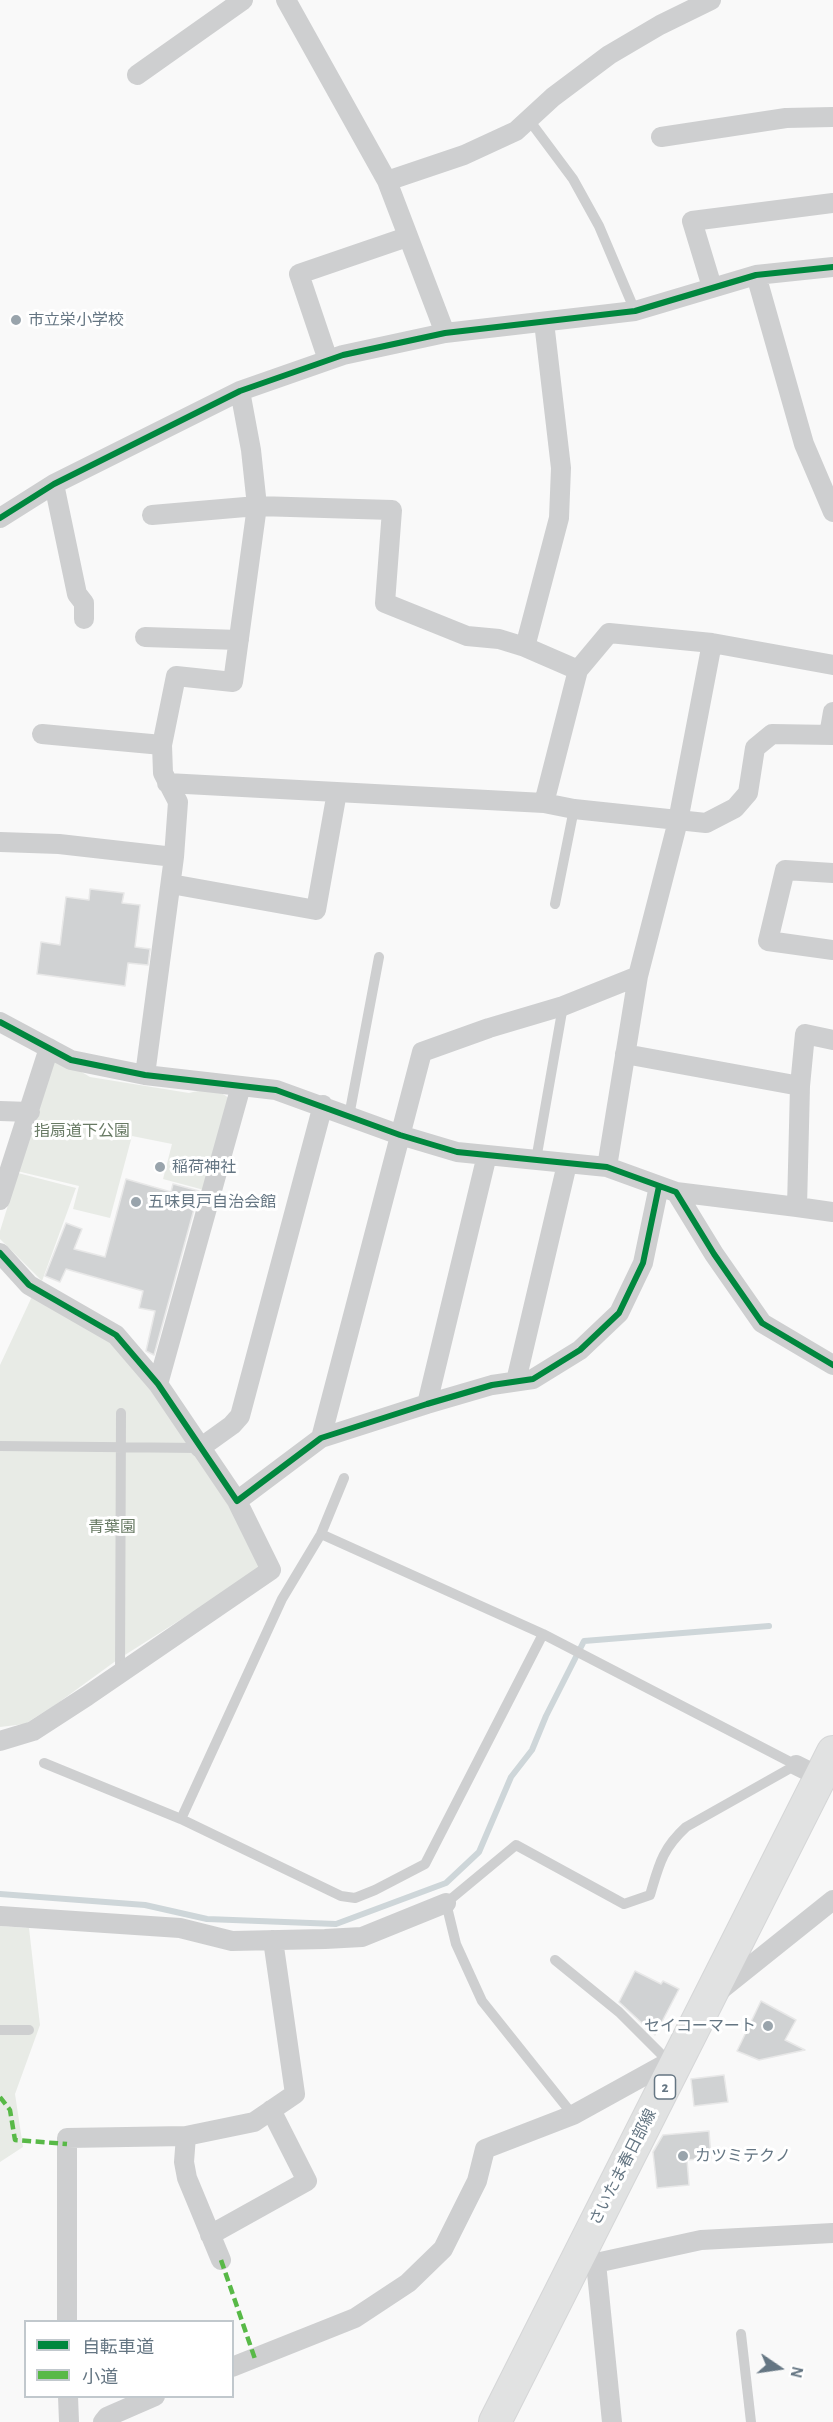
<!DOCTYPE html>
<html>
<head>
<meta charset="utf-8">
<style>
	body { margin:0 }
	#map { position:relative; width:833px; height:2422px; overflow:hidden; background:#f9f9f9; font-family:"Alegreya Sans","Noto Sans JP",sans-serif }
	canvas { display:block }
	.legend { position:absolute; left:24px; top:2320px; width:210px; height:78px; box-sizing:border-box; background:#fff; border:2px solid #c1c8cd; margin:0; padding:8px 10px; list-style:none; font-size:18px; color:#657683 }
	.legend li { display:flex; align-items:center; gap:12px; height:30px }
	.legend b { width:30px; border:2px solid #c1c8cd }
	.north { position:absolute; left:749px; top:2338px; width:60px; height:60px; -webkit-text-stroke:4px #fff; paint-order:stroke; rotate:103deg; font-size:16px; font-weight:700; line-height:24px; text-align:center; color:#657683 }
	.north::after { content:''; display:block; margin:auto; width:21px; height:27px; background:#657683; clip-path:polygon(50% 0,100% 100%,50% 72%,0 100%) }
</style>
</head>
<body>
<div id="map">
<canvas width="833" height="2422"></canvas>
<ul class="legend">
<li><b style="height:8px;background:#00873e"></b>自転車道</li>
<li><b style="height:8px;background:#58b947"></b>小道</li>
</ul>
<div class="north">N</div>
</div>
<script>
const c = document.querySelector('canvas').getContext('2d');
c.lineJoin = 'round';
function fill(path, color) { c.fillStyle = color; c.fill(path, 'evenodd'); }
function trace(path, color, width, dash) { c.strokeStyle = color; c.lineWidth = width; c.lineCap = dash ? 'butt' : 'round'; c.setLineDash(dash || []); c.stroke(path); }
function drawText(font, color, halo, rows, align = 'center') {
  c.font = font + ' "Alegreya Sans","Noto Sans JP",sans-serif'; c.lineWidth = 6; c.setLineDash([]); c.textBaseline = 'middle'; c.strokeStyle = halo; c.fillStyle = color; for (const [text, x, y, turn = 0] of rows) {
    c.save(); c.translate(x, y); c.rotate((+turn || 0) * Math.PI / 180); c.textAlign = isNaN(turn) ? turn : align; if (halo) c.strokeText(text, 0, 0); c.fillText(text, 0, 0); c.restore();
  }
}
fill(new Path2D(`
	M55,1056L90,1077L189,1093C203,1089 219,1089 230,1099L204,1190L163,1179L172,1144L132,1136L110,1218L73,1209L79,1186L17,1171Z
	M18,1173L76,1188L42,1281L0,1239V1231Z
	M36,1288C59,1304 92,1322 111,1340C175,1401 221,1491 262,1568L117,1660L58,1703L25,1724L0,1727V1365Z
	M0,1926L29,1928L40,2025L15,2094L23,2147L0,2162Z`), '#e8ebe6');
trace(new Path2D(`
	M0,1894L145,1905L207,1919L336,1924L446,1883L479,1852L511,1777L532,1750L546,1716L584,1641L769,1626`), '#ced6d9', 6);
const building = new Path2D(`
	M90,889L124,893L122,903L140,905L135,947L150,949L148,965L128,963L125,986L37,974L41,942L60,945L66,897L89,900Z
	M126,1179L171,1192L173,1184L199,1191L154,1355L146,1351L155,1311L139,1308L143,1291L66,1269L60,1282L45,1276L66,1223L82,1229L74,1249L105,1257Z
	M635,1971L661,1984L663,1981L679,1989L655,2035L619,2002Z
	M761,2001L796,2020L785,2040L805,2050L759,2060L737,2051Z
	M724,2075L728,2102L694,2106L691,2079Z
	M709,2131L711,2158L687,2160L689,2185L657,2188L653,2152L663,2135Z`);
fill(building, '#d0d2d3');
trace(building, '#e8e8e8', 1.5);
const primary = new Path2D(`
	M495,2422L833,1752`);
trace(primary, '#d5d6d7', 34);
trace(new Path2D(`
	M529,120L573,179L599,226L635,311
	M555,904L574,809
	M349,1116L379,957
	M536,1160L563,1006
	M0,1446L200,1448
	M321,1534L543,1634L796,1765
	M120,1674L121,1413
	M44,1763L181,1819L341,1896L355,1898L375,1890L425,1864L543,1634
	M181,1819L282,1599L321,1534L344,1478
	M555,1960L619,2012L668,2061
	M0,2030H29
	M573,2115L482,2001L456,1944L446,1903L516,1845L624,1904L650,1895C659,1865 662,1849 686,1827L796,1765
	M741,2334L751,2422`), '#cecfd0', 10);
trace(new Path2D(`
	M286,0L387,181L445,333
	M137,75L243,0
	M661,137L786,118L833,117
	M387,181L464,155L516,131L553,97L609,55L660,25L711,0
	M756,275L804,444L833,512
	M712,287L692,221L833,203
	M328,360L299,274L407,237
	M54,484L77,594L84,603V619
	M152,515L257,506L392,510L385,603L467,636L499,639L525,647L578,670L544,803
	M0,518L54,484L240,391L343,355L445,333L635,311L756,275L833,267
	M145,637L239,640
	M525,647L559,518L561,468L544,322
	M578,670L609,633L712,643L833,665
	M42,734L162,745
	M829,735L833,712
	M167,783L544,803L574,809L706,823L735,808L748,793L755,748L772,734L833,735
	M0,842L59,844L174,857
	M833,873L785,870L768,941L833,950
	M171,884L316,910L337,792
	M0,1022L71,1060L145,1075L276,1090L400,1135L457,1152L607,1167L676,1192L714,1254L762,1323L833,1365
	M625,1054L800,1086
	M145,1075L174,857L178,802L163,773L162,745L176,676L233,682L257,506L251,450L240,391
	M0,1111L30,1112
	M607,1167L638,976L678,821L712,643
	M676,1192L797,1207L800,1086L805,1034L833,1040
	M0,1200L49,1048
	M797,1207L833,1212
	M0,1253L29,1285L116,1335L158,1384L237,1501L321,1438L427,1404L492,1385L533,1379L580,1350L619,1313L643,1263L659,1186
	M516,1381L567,1164
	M158,1384L241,1086
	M427,1404L487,1155
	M321,1438L422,1052L489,1028L563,1006L638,976
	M200,1448L232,1425L240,1416L323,1105
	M0,1741L33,1731L87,1696L271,1570L237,1501
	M796,1765L820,1777
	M0,1916L180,1928L232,1941L325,1939L362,1937L446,1903
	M718,1992L833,1900
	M186,2136L184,2162L187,2178L221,2260
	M210,2235L307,2181L271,2110
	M584,2256L596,2263L612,2422
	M596,2263L701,2240L833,2233
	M67,2322V2138L186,2136L254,2122L295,2094L273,1940
	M232,2367L355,2318L408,2283L443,2249L477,2181L485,2149L573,2115L678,2057
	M68,2396L69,2422
	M103,2422L107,2417L155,2396`), '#cecfd0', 20);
trace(primary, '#e1e2e2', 32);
trace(new Path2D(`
	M0,2097L10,2110L15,2140L67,2144
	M221,2260L255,2359`), '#58b947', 4.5, [9, 4.5]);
trace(new Path2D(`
	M0,518L54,484L240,391L343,355L445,333L635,311L756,275L833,267
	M0,1022L71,1060L145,1075L276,1090L400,1135L457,1152L607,1167L676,1192L714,1254L762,1323L833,1365
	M0,1253L29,1285L116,1335L158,1384L237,1501L321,1438L427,1404L492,1385L533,1379L580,1350L619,1313L643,1263L659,1186`), '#00873e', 6);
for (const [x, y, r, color] of [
	[16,320,6,"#99a4ac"],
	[160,1167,6,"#99a4ac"],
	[136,1202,6,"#99a4ac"],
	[768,2026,6,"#99a4ac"],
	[683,2156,6,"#99a4ac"]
]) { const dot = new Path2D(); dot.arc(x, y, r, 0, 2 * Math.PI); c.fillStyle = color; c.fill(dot); trace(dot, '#fff', 2); }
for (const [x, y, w] of [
	[665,2087,21]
]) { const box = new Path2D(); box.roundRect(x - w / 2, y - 12, w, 24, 4.5); c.fillStyle = '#fff'; c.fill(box); trace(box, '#657683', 1.5); }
drawText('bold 15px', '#657683', null, [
	["2",665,2087]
]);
drawText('16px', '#657683', '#fff', [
	["市立栄小学校",28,320],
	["稲荷神社",172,1167],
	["五味貝戸自治会館",148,1202],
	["セイコーマート",756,2026,"right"],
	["カツミテクノ",695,2156]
], 'left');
drawText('16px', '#687a64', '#fff', [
	["指扇道下公園",82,1131],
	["青葉園",112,1527]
]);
drawText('16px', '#657683', '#fff', [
	["さいたま春日部線",623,2167,-63]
]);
</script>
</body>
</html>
